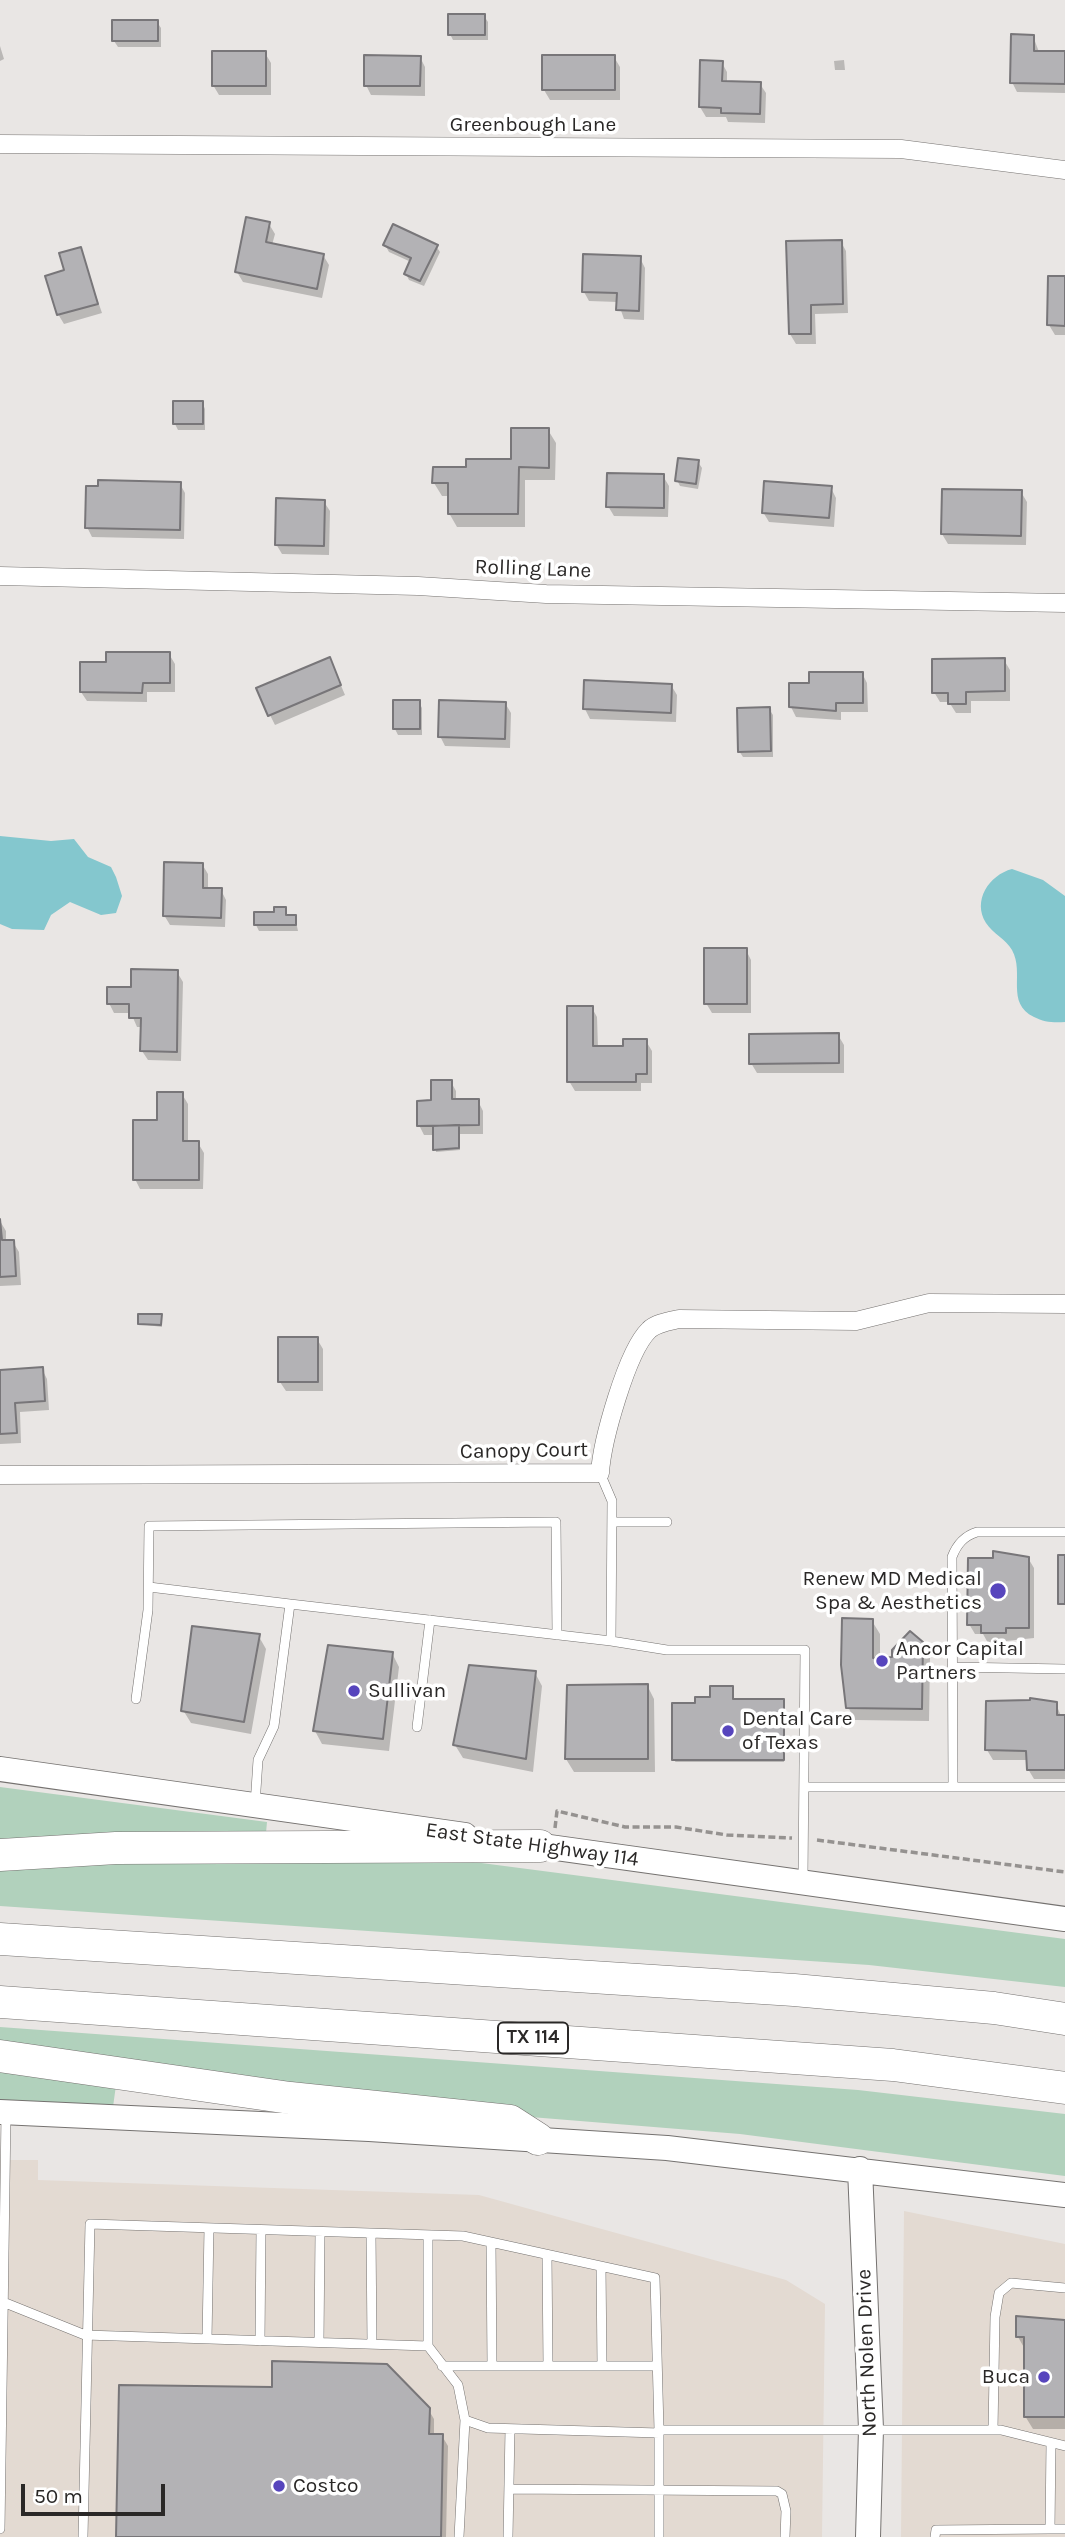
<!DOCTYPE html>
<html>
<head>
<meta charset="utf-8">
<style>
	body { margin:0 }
	#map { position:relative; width:1065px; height:2537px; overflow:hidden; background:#e9e6e4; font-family:Karla,sans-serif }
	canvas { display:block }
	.scale { position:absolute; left:21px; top:2484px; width:144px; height:32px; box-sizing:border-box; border:4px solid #2a2827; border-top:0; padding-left:9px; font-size:21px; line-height:24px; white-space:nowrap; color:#2a2827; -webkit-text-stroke:5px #fff; paint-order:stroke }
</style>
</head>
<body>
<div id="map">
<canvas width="1065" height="2537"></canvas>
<div class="scale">50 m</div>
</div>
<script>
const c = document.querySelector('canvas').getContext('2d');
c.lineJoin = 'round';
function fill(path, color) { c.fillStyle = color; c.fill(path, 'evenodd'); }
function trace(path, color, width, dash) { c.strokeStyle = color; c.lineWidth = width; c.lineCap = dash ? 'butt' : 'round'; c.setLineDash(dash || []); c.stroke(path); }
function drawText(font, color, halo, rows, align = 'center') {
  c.font = font + ' Karla,sans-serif'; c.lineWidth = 7; c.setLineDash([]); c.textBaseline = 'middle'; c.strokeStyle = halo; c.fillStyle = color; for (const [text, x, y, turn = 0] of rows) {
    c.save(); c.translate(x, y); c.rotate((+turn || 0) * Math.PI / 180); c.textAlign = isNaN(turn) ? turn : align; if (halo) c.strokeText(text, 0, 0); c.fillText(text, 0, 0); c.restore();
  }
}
fill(new Path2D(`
	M0,2160H38V2180L479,2195L786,2280L825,2304L822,2537H0Z
	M904,2211L1065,2244V2537H901Z`), '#e3dad2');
fill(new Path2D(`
	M0,1787L267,1822L266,1833L0,1844Z
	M466,1861L1065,1939V1987L869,1965L0,1906V1862Z
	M0,2027L858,2090L1065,2114V2176L740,2134L469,2112L0,2050Z
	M0,2068L116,2085L113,2107L0,2101Z`), '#b1d1bc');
fill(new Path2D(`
	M0,836L51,841L74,839L88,857L111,867L116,877L122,896L116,913L101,915L70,902L51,915L44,930L12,929L0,924Z
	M1012,869L1043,880L1065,896V1022C1053,1023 1044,1022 1034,1017C1005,1003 1025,973 1012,950C1006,939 993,934 986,923C972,901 989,875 1012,869Z`), '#84c7ce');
fill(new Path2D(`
	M484,16L488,22V40H453L450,34Z
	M157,22L161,28V47H118L114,41Z
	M1033,36L1039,52L1065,53V93L1017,92L1012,82Z
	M0,46L4,59L0,61Z
	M265,53L271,63V95H219L213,85Z
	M420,57L425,67V96L371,95L366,85Z
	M614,57L620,67V100H550L544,90Z
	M844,60L845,70H835L834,61Z
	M722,63L727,72V83L760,84L766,93L765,123L728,122L726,117H706L700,107Z
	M269,224L275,234L272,245L323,255L329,265L322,298L243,282L237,272Z
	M841,242L846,251L848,313L815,314L816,344H796L790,334Z
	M385,245L436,246L440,252L424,286L409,280L406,274L411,262L389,252Z
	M80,249L102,313L64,324L58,314Z
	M640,258L645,268L644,320L624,319L618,302L589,301L584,292Z
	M1065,278V335H1055L1049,325Z
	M202,402L205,409V430H178L175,424Z
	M548,430L556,443L555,480H525V527H457L449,513V496H442L434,483L468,469L512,461Z
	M698,462L702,468L698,489L680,486L677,480Z
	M663,476L669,486L668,517L614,516L608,506Z
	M180,484L185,493L184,539L92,537L87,527Z
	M831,488L836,498L834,527L769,522L763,512Z
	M1021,492L1027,502L1026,545L948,544L942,534Z
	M324,502L330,511L329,555L282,554L276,544Z
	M169,654L175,664V692H147V702L87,701L81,692L108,664Z
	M1004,660L1010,670V701H971V713H956L949,702H940L934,692Z
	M334,669L345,695L275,725L270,715Z
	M862,673L867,683L868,712H841V720L796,717L791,707L811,685Z
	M671,685L677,695L676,722L590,719L585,709Z
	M419,702L422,708V735H398L395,729Z
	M505,703L511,713L510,748L445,746L440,736Z
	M769,709L773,715V757H743L739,751Z
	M202,864L208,874V890H221L226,900L225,927L170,925L164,915Z
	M285,909L288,917H295L298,931H259L256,925Z
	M746,950L751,960V1013H712L706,1003Z
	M177,972L183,982L181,1061L148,1060L142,1051L143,1027H137L131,1013H114L109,1003L132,989Z
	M592,1008L597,1017L598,1048H625L646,1041L652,1051V1083H641V1091H575L569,1081Z
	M838,1035L844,1045V1073H757L751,1063Z
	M451,1082L456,1091V1101H478L483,1111V1134H460V1150L436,1152L435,1135H424L419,1125Z
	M182,1094L188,1104V1143H198L204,1153L203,1189H140L135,1179L159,1121Z
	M0,1221L6,1231V1242H13L19,1252L21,1285L0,1286Z
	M161,1316L162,1327L139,1324Z
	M317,1339L323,1349V1391H286L280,1382Z
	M42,1369L47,1379L49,1410L20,1412L21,1443L0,1444V1372Z
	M1028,1558L1034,1568V1638L988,1643L983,1634H975L969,1624Z
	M872,1621L880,1634V1659H894L922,1644L930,1657L929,1721L855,1720L848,1707Z
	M258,1635L266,1649L251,1734L191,1723L183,1710Z
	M392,1653L399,1667L389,1751L322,1744L315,1731Z
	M535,1673L542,1686L533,1772L463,1758L455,1745Z
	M647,1685L654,1699L655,1772H574L566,1759Z
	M732,1687L733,1700H783L784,1762H675L697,1705Z
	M1044,1700L1046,1704H1056L1061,1716H1065V1779H1034L1028,1769V1760H993L987,1750L988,1703Z
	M1065,2320V2429H1033L1025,2416L1026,2351L1018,2337Z
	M428,2409L434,2419V2436H442L448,2446L446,2537H118Z`), '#0003');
const building = new Path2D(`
	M448,14H485V35H448Z
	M112,20H158V41H112Z
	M1011,34L1034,35V51H1065V84L1010,83Z
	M212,51H266V86H212Z
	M364,55L421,56L420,86H364Z
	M542,55H615V90H542Z
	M700,60L723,61L722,81L761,82L760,114L721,113V108L699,107Z
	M246,217L270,222L266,242L324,254L317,289L235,272Z
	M393,224L438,245L420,281L404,274L411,258L383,245Z
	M842,240L843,304L811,305V334H789L786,241Z
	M81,247L98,304L57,315L45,276L64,270L59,253Z
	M583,254L641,256L639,311L616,310L617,293L582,292Z
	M1048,276H1065V326L1047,325Z
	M173,401H203V424H173Z
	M511,428H549V468L519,467L518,514H448V483H432L433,467H466V459H511Z
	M678,458L699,460L696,484L675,481Z
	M607,473L664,474V508L606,507Z
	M98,480L181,482L180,530L85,528L86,486H98Z
	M764,481L832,486L829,518L762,513Z
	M942,489L1022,490L1021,536L941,534Z
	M276,498L325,500L324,546L275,545Z
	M106,652H170V683H143L142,693L80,692V662H106Z
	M330,657L341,685L268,716L256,688Z
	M1005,658V691L966,692V704H948V693H932V659Z
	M809,672H863V703H836V711L789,707V683H809Z
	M584,680L672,684L671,713L583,709Z
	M393,700H420V729H393Z
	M439,700L506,702L505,739L438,737Z
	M770,707L771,751L738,752L737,708Z
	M164,862L203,863V888H222L221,918L163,916Z
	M274,907H286V915H296V925H254V912H274Z
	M704,948H747V1004H704Z
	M131,969L178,970L177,1052L140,1051L141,1018H129V1004H107V987H131Z
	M567,1006H593V1046H623V1039H647V1074H636V1082H567Z
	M839,1033V1063L749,1064V1034Z
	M431,1080H452V1099H479V1125L417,1126V1101L431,1100Z
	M157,1092H183V1141H199V1180H133V1120H157Z
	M459,1125V1148L433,1150V1126Z
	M0,1219L2,1240H14L16,1276L0,1277Z
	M138,1314H162L161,1325L138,1324Z
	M278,1337H318V1382H278Z
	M43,1367L45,1401L15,1403L17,1433L0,1434V1370Z
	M993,1551L1029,1557V1628H1006V1633H981V1625H967L968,1558H993Z
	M1058,1555H1065V1604H1058Z
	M842,1618L873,1619V1658L892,1657V1650L910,1631L923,1642L922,1709L846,1708L841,1665Z
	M192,1626L260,1634L244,1722L181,1711Z
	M328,1645L393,1652L383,1739L313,1731Z
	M469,1665L536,1671L526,1759L453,1745Z
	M648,1684V1759H565L567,1685Z
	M710,1686H733V1699H784V1760H672V1703H695V1697H710Z
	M1030,1698L1057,1702V1715H1065V1770H1027L1026,1751L985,1750L986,1701L1030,1700Z
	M1016,2316L1065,2320V2417H1024V2337H1016Z
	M272,2361L387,2364L430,2408L429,2434H443L441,2537H116L119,2385L272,2387Z`);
fill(building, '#b3b2b5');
trace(building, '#787679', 2);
const lane = new Path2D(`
	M612,1522H667
	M149,1587L290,1604
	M611,1641L667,1650H805L803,1879
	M953,1667L1065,1669
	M136,1699L148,1610L149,1526L556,1522L557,1635
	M417,1727L430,1620
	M953,1786L952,1557C957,1544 964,1536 977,1532H1065
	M805,1787H1065
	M255,1805L258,1760L274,1726L290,1604L611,1641L612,1501L600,1473
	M371,2234L372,2344
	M428,2235V2346
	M491,2242L492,2366
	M547,2255L548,2366
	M601,2266L602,2366
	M3,2302L85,2335L428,2346L458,2385L465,2420L488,2428L659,2433
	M207,2339L209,2228
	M260,2341L261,2230
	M319,2342L320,2232
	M442,2366H657
	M993,2430L995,2317L999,2293L1011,2283L1065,2288
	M510,2489L777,2491L782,2494L786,2511L785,2537
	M0,2529L6,2114
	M1050,2529H1065
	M83,2537L90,2224L463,2236L655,2278L659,2430H1001L1065,2446
	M459,2537L465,2420
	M508,2537L510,2429
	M659,2537V2430
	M935,2537L936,2530L1050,2529L1051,2443`);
const street = new Path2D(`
	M0,144L901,149L1065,170
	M0,576L418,586L546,594L1065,603
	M0,1475L600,1473C602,1441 627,1351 649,1330C656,1323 670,1321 679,1319L856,1321L929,1303L1065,1304`);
const secondary = new Path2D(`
	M0,1769L465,1835
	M521,1843L1065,1919
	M0,2112L369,2129L667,2148L1065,2195
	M860,2169L871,2429L868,2537`);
const highway = new Path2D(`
	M0,1855L116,1848L540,1846
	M0,1939L794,1990L994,2008L1065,2019
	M0,2002L893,2065L1065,2088
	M0,2056L290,2098L510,2121L538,2139`);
trace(lane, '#757270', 10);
trace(street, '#757270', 19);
trace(secondary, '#757270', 26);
trace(highway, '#757270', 33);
trace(new Path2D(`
	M555,1828L557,1811L625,1827H676L727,1835L792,1838
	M817,1840L1065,1872`), '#959290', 3.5, [7, 3.5]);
trace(lane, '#fff', 9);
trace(street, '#fff', 18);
trace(secondary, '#fff', 24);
trace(highway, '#fff', 32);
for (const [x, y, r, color] of [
	[998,1591,9,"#5745bd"],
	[882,1661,7,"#5745bd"],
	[354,1691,7,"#5745bd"],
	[728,1731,7,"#5745bd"],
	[1044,2377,7,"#5745bd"],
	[279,2486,7,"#5745bd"]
]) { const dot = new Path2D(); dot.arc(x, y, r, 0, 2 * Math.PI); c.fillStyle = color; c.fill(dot); trace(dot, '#fff', 2.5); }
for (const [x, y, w] of [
	[533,2038,70]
]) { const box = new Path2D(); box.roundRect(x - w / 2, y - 15.5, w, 31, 5); c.fillStyle = '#fff'; c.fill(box); trace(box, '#2a2827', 2); }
drawText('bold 19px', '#2a2827', null, [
	["TX 114",533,2038]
]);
drawText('21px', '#2a2827', '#fff', [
	["Greenbough Lane",533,125],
	["Rolling Lane",533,569,2],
	["Canopy Court",524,1451,-1],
	["East State Highway 114",532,1845,8],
	["North Nolen Drive",867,2353,-92]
]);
drawText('21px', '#2a2827', '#fff', [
	["Renew MD Medical",982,1579,"right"],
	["Spa & Aesthetics",982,1603,"right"],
	["Ancor Capital",896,1649],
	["Partners",896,1673],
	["Sullivan",368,1691],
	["Dental Care",742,1719],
	["of Texas",742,1743],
	["Buca",1030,2377,"right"],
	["Costco",293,2486]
], 'left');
</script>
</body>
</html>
